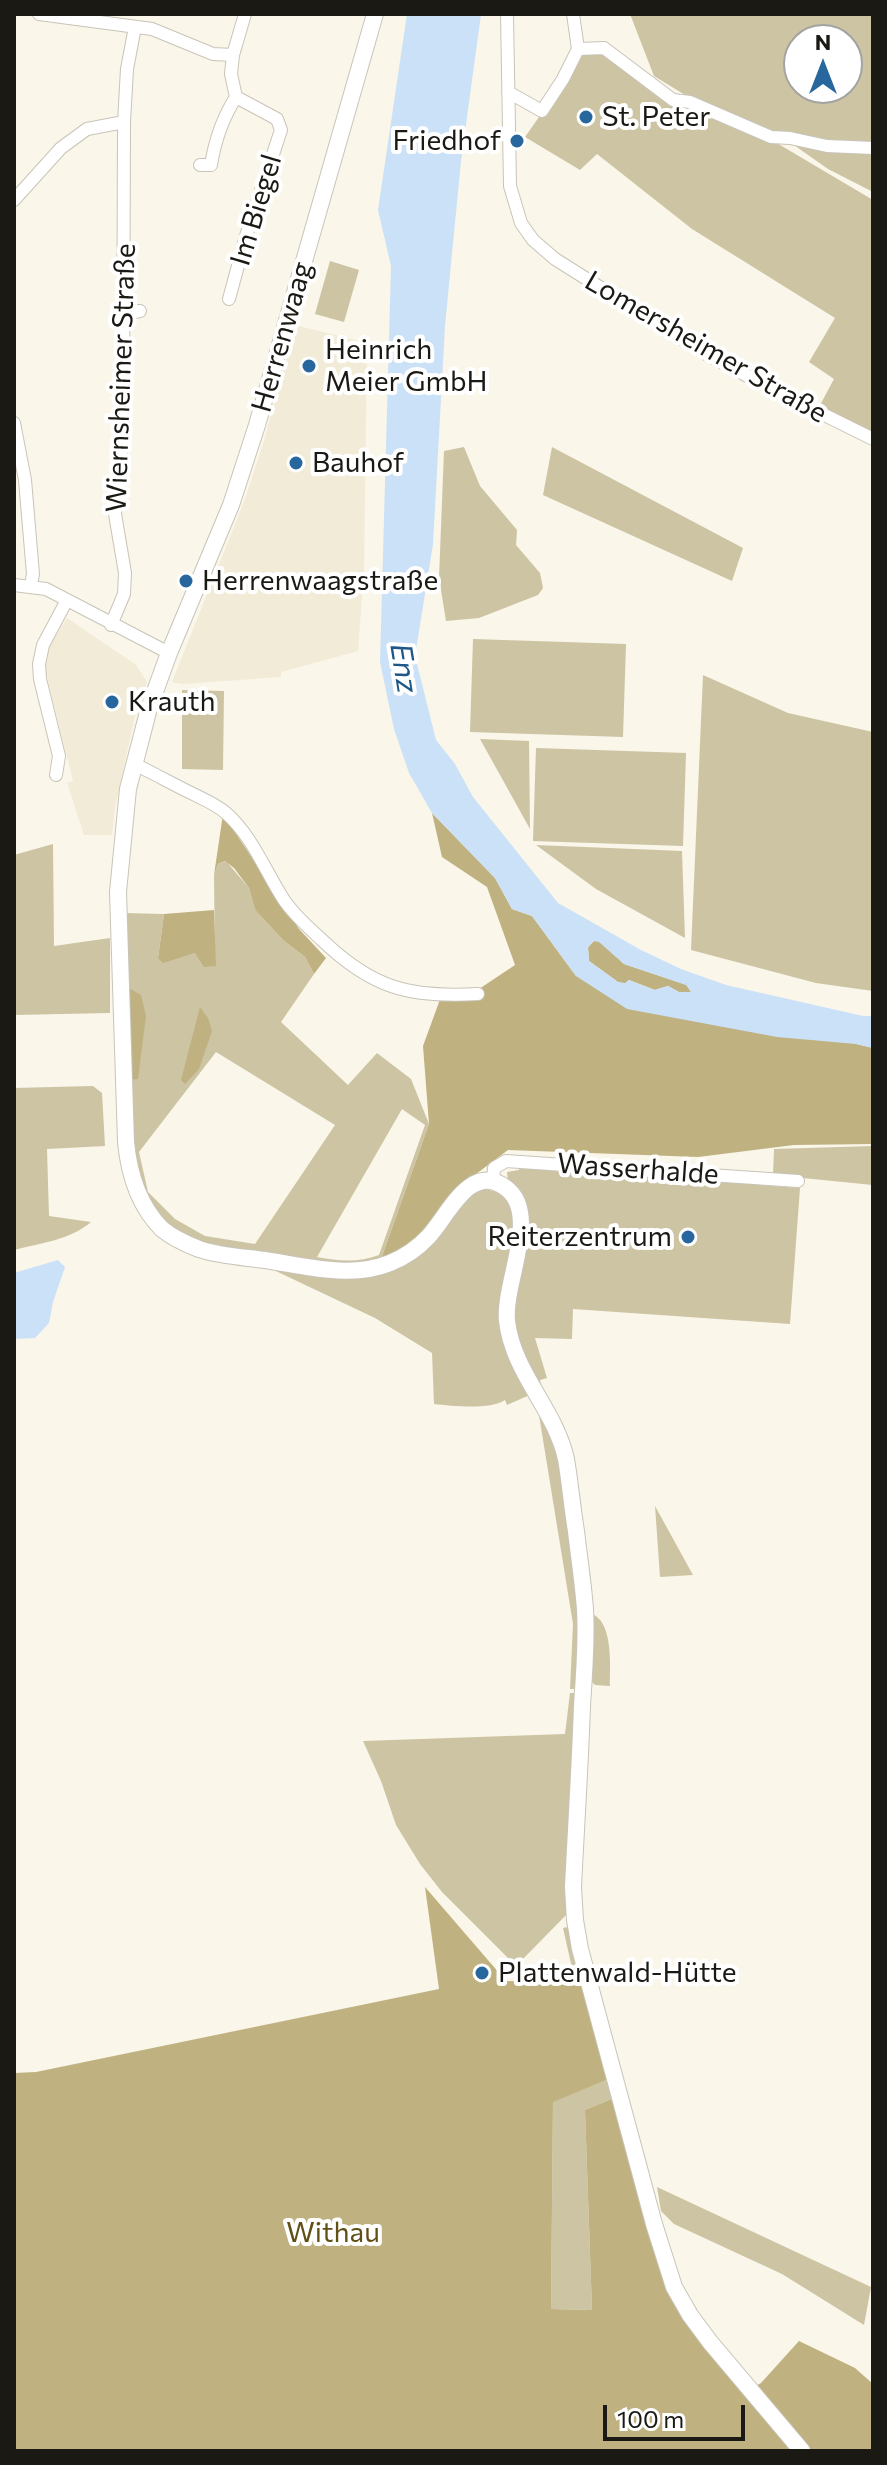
<!DOCTYPE html>
<html>
<head>
<meta charset="utf-8">
<style>
	body { margin:0 }
	#map { position:relative; width:887px; height:2465px; overflow:hidden; background:#faf6e9; font-family:Commissioner,sans-serif }
	canvas { display:block }
	.frame { position:absolute; inset:0; border:16px solid #1a1914; pointer-events:none }
	.north { position:absolute; left:783px; top:24px; width:80px; height:80px; box-sizing:border-box; background:#fff; border:2px solid #a3a3a1; border-radius:50%; rotate:0deg; font-size:22px; font-weight:700; line-height:32px; text-align:center; color:#1a1914 }
	.north::after { content:''; display:block; margin:auto; width:28px; height:36px; background:#28679e; clip-path:polygon(50% 0,100% 100%,50% 72%,0 100%) }
	.scale { position:absolute; left:603px; top:2405px; width:142px; height:36px; box-sizing:border-box; border:4px solid #1a1914; border-top:0; padding-left:10px; font-size:24px; line-height:28px; white-space:nowrap; color:#1a1914; -webkit-text-stroke:6px #fff; paint-order:stroke }
</style>
</head>
<body>
<div id="map">
<canvas width="887" height="2465"></canvas>
<div class="frame"></div>
<div class="north">N</div>
<div class="scale">100 m</div>
</div>
<script>
const c = document.querySelector('canvas').getContext('2d');
c.lineJoin = 'round';
function fill(path, color) { c.fillStyle = color; c.fill(path, 'evenodd'); }
function trace(path, color, width, dash) { c.strokeStyle = color; c.lineWidth = width; c.lineCap = dash ? 'butt' : 'round'; c.setLineDash(dash || []); c.stroke(path); }
function drawText(font, color, halo, rows, align = 'center') {
  c.font = font + ' Commissioner,sans-serif'; c.lineWidth = 8; c.setLineDash([]); c.textBaseline = 'middle'; c.strokeStyle = halo; c.fillStyle = color; for (const [text, x, y, turn = 0] of rows) {
    c.save(); c.translate(x, y); c.rotate((+turn || 0) * Math.PI / 180); c.textAlign = isNaN(turn) ? turn : align; if (halo) c.strokeText(text, 0, 0); c.fillText(text, 0, 0); c.restore();
  }
}
fill(new Path2D(`
	M295,325L367,343L364,569L358,651L281,672V677L183,684L172,682L245,499L264,441Z
	M67,618L136,665L147,682L134,720L115,808L112,835H84L67,783L73,781L44,664L51,643Z`), '#f1ebd7');
fill(new Path2D(`
	M630,14H873V192L828,169L774,131L690,98L654,76ZM799,40H847V88H799Z
	M604,49L679,111L690,105L770,139L873,200V437L819,407L834,379L809,362L835,318L692,229L597,154L580,170L525,137L539,117L547,111L581,58V50Z
	M330,261L359,270L344,322L315,314Z
	M464,447L480,486L517,530L516,545L540,573L543,588L538,595L479,618L446,621L439,578L444,451Z
	M552,447L743,548L732,581L543,495Z
	M473,639L626,644L623,737L470,732Z
	M703,675L788,713L873,732V991L816,983L691,950Z
	M182,690L224,691L223,770L182,769Z
	M480,739L529,741L530,829Z
	M536,748L686,753L683,846L533,841Z
	M53,844L54,946L110,938V1013L14,1015V855Z
	M536,845L682,851L685,938L596,889Z
	M226,861L249,888L255,910L284,941L305,957L314,974L281,1022L348,1085L377,1053L411,1079L429,1124L380,1262L358,1266L225,1251L172,1230L150,1207L134,1169L125,986V913L164,914L158,958L195,953L215,965L214,875L218,864ZM216,1052L335,1125L255,1244L205,1236L175,1219L148,1192L139,1152ZM402,1109L425,1125L379,1255C358,1263 339,1261 317,1257Z
	M93,1086L102,1093L105,1146L47,1149L49,1216L91,1222C70,1240 41,1243 14,1250V1088Z
	M873,1146V1185L773,1175L774,1149Z
	M520,1163L586,1172L800,1188L790,1324L573,1309L572,1339L535,1338L547,1378L540,1380L541,1386L535,1383L513,1328L522,1195L513,1183L508,1182L507,1172L519,1170Z
	M486,1189L500,1193L510,1204L515,1225L503,1305L558,1446L579,1601V1689H570L573,1624L539,1415L532,1394L507,1405L505,1400C490,1410 453,1406 434,1404L432,1353L375,1318L261,1264L361,1274L475,1190Z
	M655,1506L693,1575L660,1577Z
	M588,1613C614,1617 610,1666 610,1686L595,1685L590,1680Z
	M570,1693H578L569,1912L519,1963L511,1961L442,1892L420,1864L396,1825L381,1781L363,1741L565,1734Z
	M568,1927L586,1983L519,1982V1971L574,1977L563,1928Z
	M611,2078L616,2097L585,2110L592,2310L551,2309L553,2101Z
	M657,2187L871,2287L864,2325L782,2274L674,2224L661,2211Z`), '#cdc4a4');
fill(new Path2D(`
	M432,813L495,878L512,909L532,916L576,976L873,1048V1144L794,1145L698,1157L508,1150L468,1180L416,1243L380,1262L429,1124L423,1046L442,994L473,993L515,965L487,887L442,857Z
	M223,814L299,929L326,958L314,974L305,957L284,941L255,910L249,888L234,868L225,861L218,864L214,875Z
	M214,910L216,966L204,967L195,953L163,963L158,958L164,914Z
	M594,941H599L624,964L687,985L691,992H679L668,986L655,990L629,980L625,984L618,982L589,961L588,947Z
	M125,986L141,995L146,1016L138,1079L129,1080Z
	M200,1007L208,1018L212,1031L199,1069L185,1084L181,1080Z
	M425,1887L506,1981L586,1983L611,2078L553,2102L551,2309L592,2310L585,2110L616,2097L668,2282L748,2391L761,2383L799,2341L855,2368L873,2384V2451H14V2073L36,2072L439,1989Z`), '#bfb180');
fill(new Path2D(`
	M407,14H481L461,161L445,326L433,544L415,656L436,740L455,764L473,797L558,903L641,950L681,969L726,985L863,1016H873V1048L856,1044L777,1037L627,1009L576,976L532,916L512,909L495,878L432,813L409,773L394,729L380,662L391,266L378,210ZM593,941L599,942L624,964L686,985L691,992H679L668,986L654,990L629,980L625,983L618,982L589,961L588,948Z
	M58,1260L65,1267L53,1302L49,1323L35,1338L14,1339V1273Z`), '#cae1f8');
const minor = new Path2D(`
	M39,14L152,29L213,54L233,55L245,14
	M507,14L510,186L521,223L533,240L555,259L706,354L768,387L873,439
	M578,49L604,48L673,100L690,102L771,137L790,138L827,146L873,148
	M508,92L542,111L563,79L578,49L573,14
	M200,165H211C215,140 222,119 236,97
	M14,200L61,148L87,129L124,122
	M229,299L246,236L281,130L277,119L236,97L231,74L233,55
	M124,314L140,311
	M14,423L25,480L33,574L31,585
	M14,585L46,589L169,653
	M111,625L124,594L125,573L115,514L123,426L124,122L127,69L135,27
	M134,764C153,773 171,783 189,792C201,798 216,804 226,813C253,837 265,871 284,900C294,915 308,927 322,940C372,988 409,998 478,994
	M56,775L59,756L40,679L39,664L43,645L67,600
	M493,1182L494,1168L506,1161L798,1181`);
const major = new Path2D(`
	M375,14L257,425L231,505L169,653L149,708L128,789L118,892L126,1142C129,1174 138,1205 162,1229C173,1238 186,1244 199,1249C220,1256 243,1257 265,1260C305,1266 351,1279 390,1263C405,1257 418,1248 429,1236C448,1216 470,1161 506,1188C541,1214 503,1283 507,1321C513,1373 555,1409 566,1459C570,1482 572,1507 576,1531C579,1557 583,1583 585,1609C587,1641 584,1674 582,1706C580,1766 576,1826 573,1887L575,1920L580,1949L654,2224L674,2287L690,2315L710,2342L802,2451`);
trace(minor, '#c8c4b8', 14);
trace(major, '#c8c4b8', 18);
trace(minor, '#fff', 12);
trace(major, '#fff', 16);
for (const [x, y, r, color] of [
	[586,117,8,"#28679e"],
	[517,141,8,"#28679e"],
	[309,366,8,"#28679e"],
	[296,463,8,"#28679e"],
	[186,581,8,"#28679e"],
	[112,702,8,"#28679e"],
	[688,1237,8,"#28679e"],
	[482,1973,8,"#28679e"]
]) { const dot = new Path2D(); dot.arc(x, y, r, 0, 2 * Math.PI); c.fillStyle = color; c.fill(dot); trace(dot, '#fff', 3); }
drawText('28px', '#1a1914', '#fff', [
	["St. Peter",602,117],
	["Friedhof",501,141,"right"],
	["Heinrich",325,350],
	["Meier GmbH",325,382],
	["Bauhof",312,463],
	["Herrenwaagstraße",202,581],
	["Krauth",128,702],
	["Reiterzentrum",672,1237,"right"],
	["Plattenwald-Hütte",498,1973]
], 'left');
drawText('28px', '#1a1914', '#fff', [
	["Im Biegel",256,210,-73],
	["Herrenwaag",282,337,-74],
	["Lomersheimer Straße",706,347,30],
	["Wiernsheimer Straße",121,378,-88],
	["Wasserhalde",638,1169,4]
]);
drawText('28px', '#605016', '#fff', [
	["Withau",333,2233]
]);
drawText('italic 30px', '#1e5686', '#fff', [
	["Enz",404,668,81]
]);
</script>
</body>
</html>
